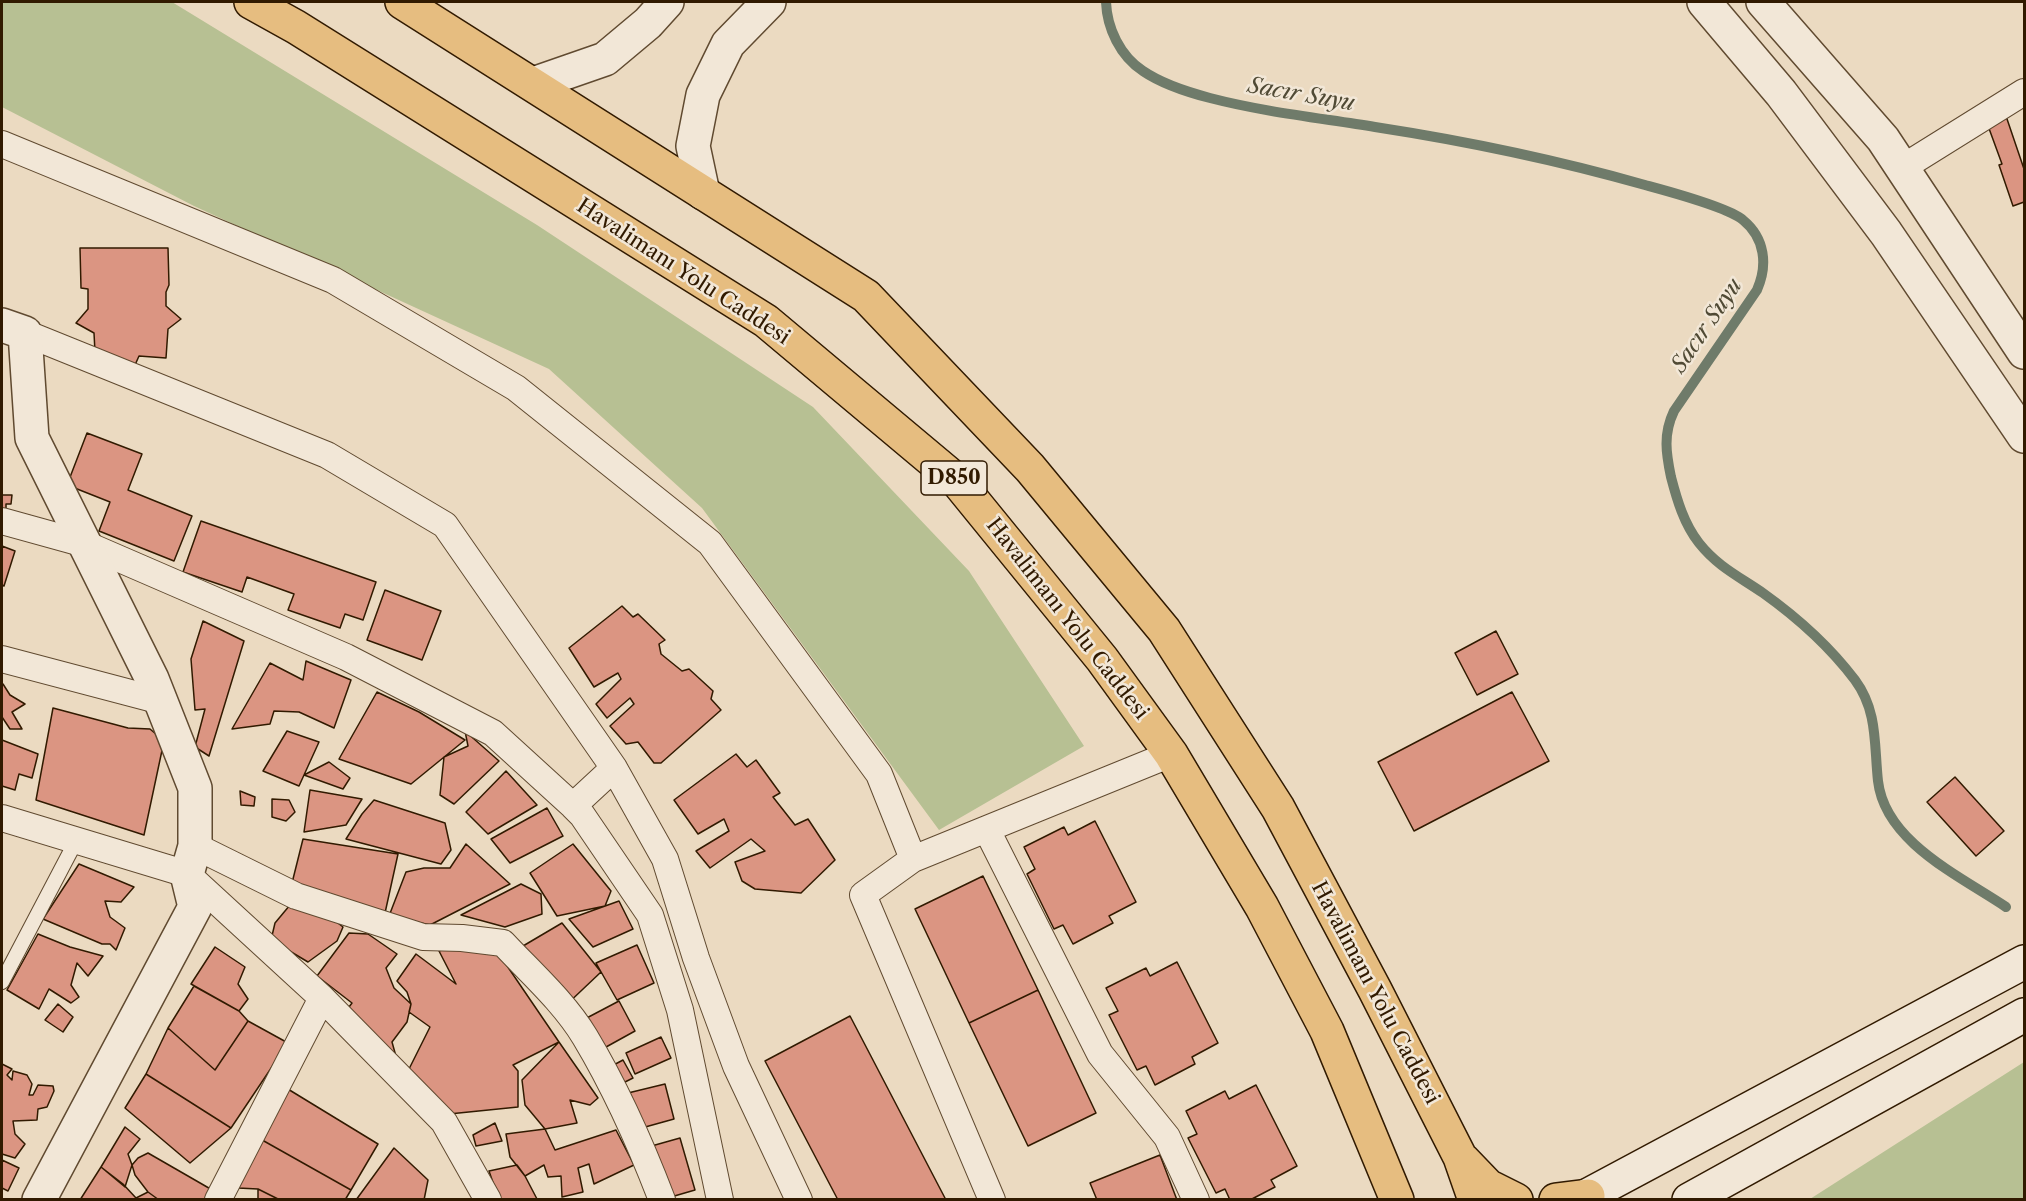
<!DOCTYPE html>
<html>
<head>
<meta charset="utf-8">
<style>
	body { margin:0 }
	#map { position:relative; width:2026px; height:1201px; overflow:hidden; background:#ebdac1; font-family:"Libre Caslon Text",serif }
	canvas { display:block }
	.frame { position:absolute; inset:0; border:3px solid #311a00; pointer-events:none }
</style>
</head>
<body>
<div id="map">
<canvas width="2026" height="1201"></canvas>
<div class="frame"></div>
</div>
<script>
const c = document.querySelector('canvas').getContext('2d');
c.lineJoin = 'round';
function fill(path, color) { c.fillStyle = color; c.fill(path, 'evenodd'); }
function trace(path, color, width, dash) { c.strokeStyle = color; c.lineWidth = width; c.lineCap = dash ? 'butt' : 'round'; c.setLineDash(dash || []); c.stroke(path); }
function drawText(font, color, halo, rows, align = 'center') {
  c.font = font + ' "Libre Caslon Text",serif'; c.lineWidth = 5; c.setLineDash([]); c.textBaseline = 'middle'; c.strokeStyle = halo; c.fillStyle = color; for (const [text, x, y, turn = 0] of rows) {
    c.save(); c.translate(x, y); c.rotate((+turn || 0) * Math.PI / 180); c.textAlign = isNaN(turn) ? turn : align; if (halo) c.strokeText(text, 0, 0); c.fillText(text, 0, 0); c.restore();
  }
}
fill(new Path2D(`
	M2,2H172L537,225L813,407L969,571L1084,746L939,830L702,508L549,369L194,206L2,107Z
	M2024,1062V1199H1810Z`), '#b7c093');
trace(new Path2D(`
	M1106,2C1107,28 1120,56 1143,71C1162,84 1187,92 1210,98C1264,112 1320,118 1375,127C1466,141 1557,160 1645,185C1667,191 1728,207 1743,220C1765,238 1768,265 1757,290L1674,411C1663,434 1666,453 1671,477C1677,500 1684,524 1699,543C1718,567 1740,577 1763,593C1798,618 1830,647 1855,680C1878,711 1874,745 1878,781C1885,842 1960,876 2006,907`), '#6f7b6a', 10);
const building = new Path2D(`
	M2006,116L2024,169V202L2013,206L1999,165L2002,164L1987,123Z
	M80,248H168L169,285L166,292V306L181,319L168,329L166,358L139,356L135,365L95,352L94,333L76,323L88,309V289L81,288Z
	M87,433L142,454L128,490L192,516L174,561L99,531L110,502L67,485Z
	M2,495H12L11,504H6V511H2Z
	M201,521L376,582L363,620L345,614L340,628L288,610L294,594L247,577L242,592L183,572Z
	M2,546L15,551L4,586L2,585Z
	M385,590L441,611L422,660L367,640Z
	M622,606L633,617L638,614L665,640L659,644L661,654L682,671L689,669L713,691L711,699L721,710L661,763H654L638,742L626,744L610,726L634,704L630,698L607,718L596,704L621,679L618,673L594,687L569,648Z
	M203,621L244,641L209,756L195,747L205,709L195,710L191,659Z
	M1496,631L1518,674L1477,695L1455,653Z
	M306,661L351,680L334,728L299,712L274,711L270,724L232,729L270,663L303,680Z
	M3,684L10,695L25,704L12,712L22,729H10L2,717V685Z
	M377,692L419,712L465,740L411,784L339,759Z
	M1512,692L1549,761L1414,831L1378,762Z
	M53,708L128,728L150,729L164,741L144,835L36,800Z
	M287,731L319,742L299,786L263,771Z
	M465,731L499,761L454,804L440,795L444,757L468,746Z
	M2,740L38,754L32,778L19,774L15,790L2,786Z
	M736,754L747,767L756,760L780,793L773,797L795,825L808,819L835,860L801,893L755,889L742,881L735,862L765,851L751,839L710,868L696,851L729,831L724,819L698,834L674,800Z
	M329,762L350,778L343,789L304,775Z
	M506,771L537,805L488,834L466,812Z
	M1955,777L2004,831L1976,856L1927,802Z
	M310,790L362,799L346,825L304,832Z
	M240,791L255,797L254,806L241,805Z
	M272,799L289,800L295,812L286,821L272,817Z
	M374,800L445,823L451,850L441,864L346,839L362,814Z
	M547,808L563,836L510,863L491,839Z
	M1095,821L1136,902L1109,916L1113,923L1073,944L1063,925L1054,929L1027,874L1035,869L1024,847L1064,827L1068,835Z
	M303,839L398,854L385,913L290,891Z
	M466,844L510,884L430,925L389,916L406,872L424,868H450Z
	M573,844L611,891L605,906L557,916L530,873Z
	M79,864L134,887L121,902L105,901L110,917L125,928L116,950L110,944H102L43,919Z
	M983,876L1038,990L969,1023L915,909Z
	M521,884L541,894L542,914L505,927L461,915Z
	M295,899L324,912L343,927L337,941L308,962L271,940L275,923Z
	M619,901L633,929L593,947L569,919Z
	M562,923L601,972L563,1008L523,946Z
	M349,933L368,934L397,954L386,968L394,988L411,1004L407,1022L392,1042L397,1060L346,1011L352,1003L317,976Z
	M38,934L70,947L103,956L88,976L77,963L71,985L79,997L71,1003L49,989L39,1009L7,990Z
	M460,943L499,954L559,1042L513,1065L518,1071V1107L449,1114L407,1073L430,1027L409,1012L411,1004L407,992L397,981L416,954L456,984L439,951Z
	M637,945L654,983L617,1000L596,963Z
	M215,947L245,967L238,984L248,999L239,1011L191,984Z
	M1177,962L1218,1043L1192,1057L1195,1064L1155,1085L1146,1066L1137,1070L1109,1015L1118,1011L1106,988L1146,968L1150,976Z
	M194,986L239,1011L248,1021L215,1070L168,1028Z
	M1038,990L1096,1113L1028,1146L969,1023Z
	M619,1001L635,1031L597,1052L581,1021Z
	M58,1004L73,1017L63,1032L45,1020Z
	M850,1016L946,1200H838L765,1061Z
	M248,1021L288,1043L231,1128L146,1074L168,1028L215,1070Z
	M661,1037L671,1058L635,1074L626,1053Z
	M559,1042L598,1098L590,1105L570,1100L577,1123L545,1129L525,1105L522,1080Z
	M623,1060L633,1078L615,1087L608,1068Z
	M2,1064L12,1069L7,1075L12,1080L13,1071L27,1075L32,1084L29,1095H33L38,1085L53,1086L54,1091L47,1107L38,1109L37,1120L13,1121L15,1134L25,1144L15,1158L2,1154Z
	M146,1074L231,1128L190,1163L125,1108Z
	M278,1083L378,1144L351,1190L255,1136Z
	M665,1084L674,1119L638,1129L628,1093Z
	M1256,1085L1297,1166L1271,1180L1275,1187L1250,1200H1230L1225,1189L1216,1193L1188,1138L1197,1134L1186,1111L1225,1091L1229,1099Z
	M495,1123L502,1141L476,1146L473,1135Z
	M125,1127L140,1139L128,1154L132,1165L125,1187L101,1167Z
	M545,1129L555,1150L616,1130L634,1165L594,1184L589,1164L578,1168L583,1192L562,1197L561,1176L548,1177L544,1165L525,1176L510,1157L506,1134Z
	M255,1136L351,1190L345,1200H280L258,1189L238,1188Z
	M680,1138L695,1190L664,1199L648,1147Z
	M394,1148L428,1180L424,1200H356Z
	M148,1153L214,1191L208,1200H159L148,1192L135,1175L132,1165L138,1158Z
	M1160,1155L1177,1200H1097L1090,1183Z
	M2,1160L19,1168L8,1191L2,1188Z
	M517,1165L525,1176L537,1199L499,1200L489,1171Z
	M101,1167L123,1184L136,1198L148,1192L159,1200H80Z
	M258,1189L280,1200H258Z`);
fill(building, '#db9582');
trace(building, '#311a00', 1.5);
const service = new Path2D(`
	M2,982L76,841`);
const minor = new Path2D(`
	M2,144L333,280L516,388L710,543L879,774L913,859L1171,754
	M1902,168L2024,92
	M25,333L327,455L445,525L614,768L665,859L696,958L736,1066L799,1200
	M2,521L85,544L346,657L493,733L573,806L582,815L650,915L680,1010L720,1200
	M2,659L161,701
	M573,806L614,768
	M2,818L187,874L322,998L444,1122L488,1200
	M987,830L1100,1054L1167,1137L1196,1200
	M195,846L296,896L423,937L462,938L503,943C530,972 564,1002 585,1037C615,1087 641,1145 662,1200
	M913,859L863,895L992,1200
	M218,1200L322,998`);
const tertiary = new Path2D(`
	M1704,2L1781,93L1886,233L2024,436
	M1763,2L1883,139L2024,352
	M533,84L605,59L648,23L667,2
	M703,193L693,146L703,95L728,44L769,2
	M2,325L25,333L32,438L152,679L195,788V846L187,874L195,907L39,1200`);
const secondary = new Path2D(`
	M1579,1200L2024,962
	M1689,1200L2024,1015`);
const trunk = new Path2D(`
	M251,2L296,27L766,321L957,481L1102,659L1171,754L1262,907L1327,1031L1397,1200
	M402,2L866,296L1030,468L1164,630L1278,808L1375,990L1460,1157L1475,1200
	M1463,1160L1488,1186L1516,1200
	M1556,1200L1588,1196`);
trace(service, '#604a30', 16);
trace(minor, '#604a30', 28);
trace(tertiary, '#604a30', 36);
trace(secondary, '#311a00', 36);
trace(trunk, '#311a00', 36);
trace(service, '#f2e7d7', 14);
trace(minor, '#f2e7d7', 26);
trace(tertiary, '#f2e7d7', 33);
trace(secondary, '#f2e7d7', 33);
trace(trunk, '#e6bd80', 33);
for (const [x, y, w] of [
	[954,478,66]
]) { const box = new Path2D(); box.roundRect(x - w / 2, y - 17, w, 34, 4.5); c.fillStyle = '#f2e7d7'; c.fill(box); trace(box, '#311a00', 1.5); }
drawText('bold 20px', '#311a00', null, [
	["D850",954,478]
]);
drawText('21px', '#311a00', '#f2e7d7', [
	["Havalimanı Yolu Caddesi",683,272,33],
	["Havalimanı Yolu Caddesi",1067,619,52],
	["Havalimanı Yolu Caddesi",1375,993,62]
]);
drawText('italic 22px', '#504a35', '#f2e7d7', [
	["Sacır Suyu",1301,95,10],
	["Sacır Suyu",1707,326,-56]
]);
</script>
</body>
</html>
